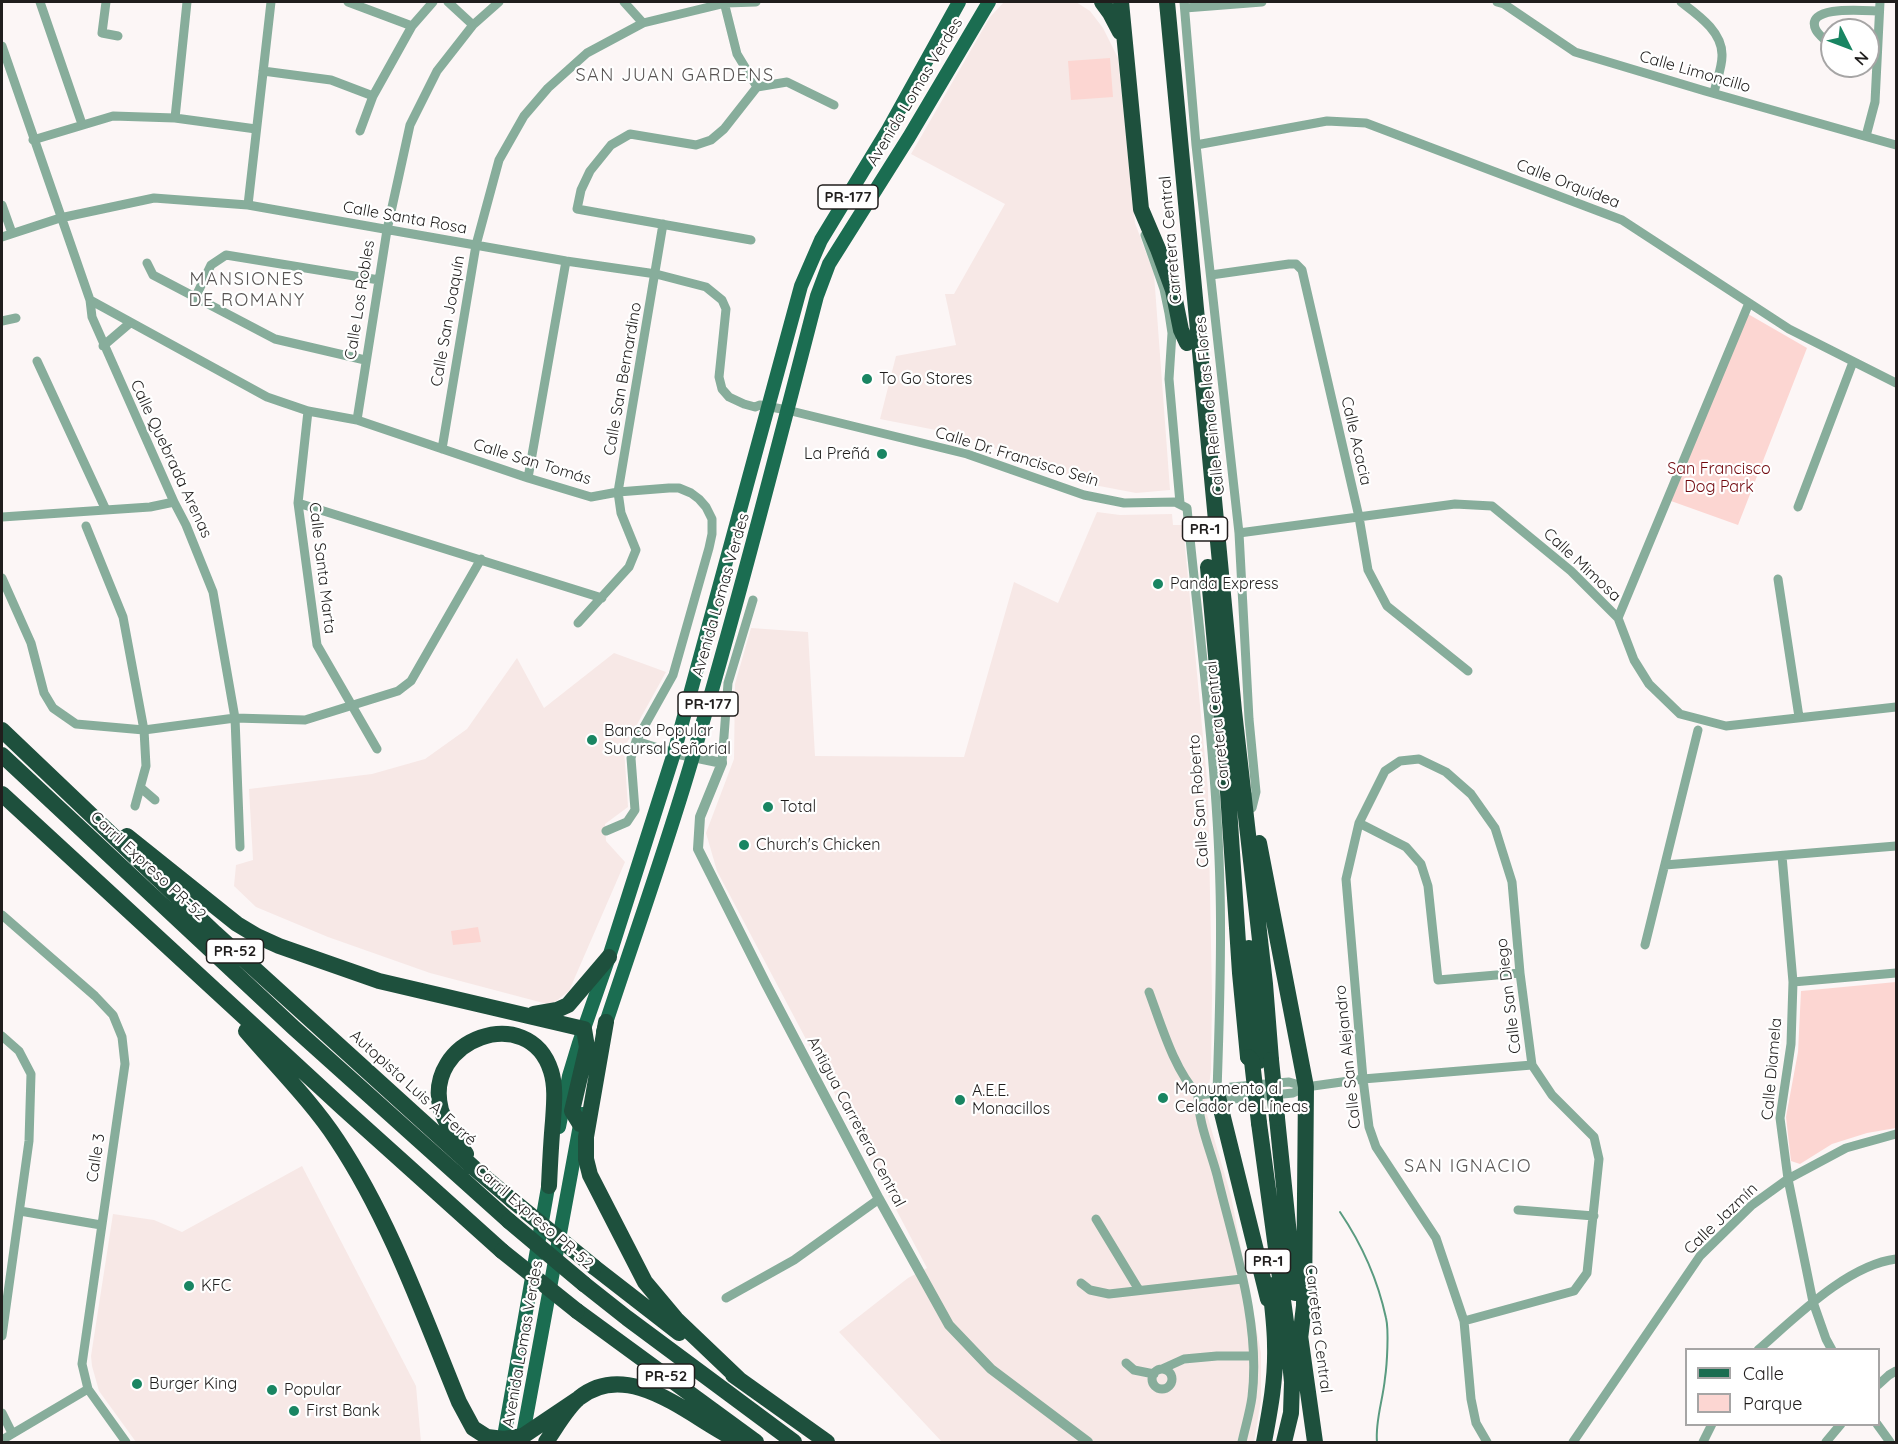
<!DOCTYPE html>
<html>
<head>
<meta charset="utf-8">
<style>
	body { margin:0 }
	#map { position:relative; width:1898px; height:1444px; overflow:hidden; background:#fcf6f6; font-family:Quicksand,sans-serif }
	canvas { display:block }
	.frame { position:absolute; inset:0; border:3px solid #201e1d; pointer-events:none }
	.legend { position:absolute; left:1685px; top:1348px; width:195px; height:78px; box-sizing:border-box; background:#fff; border:2px solid #a6a5a5; margin:0; padding:8px 10px; list-style:none; font-size:18px; color:#201e1d }
	.legend li { display:flex; align-items:center; gap:12px; height:30px }
	.legend b { width:30px; border:2px solid #a6a5a5 }
	.north { position:absolute; left:1820px; top:18px; width:60px; height:60px; box-sizing:border-box; background:#fff; border:2px solid #a6a5a5; border-radius:50%; rotate:132deg; font-size:16px; font-weight:700; line-height:24px; text-align:center; color:#201e1d }
	.north::after { content:''; display:block; margin:auto; width:21px; height:27px; background:#198562; clip-path:polygon(50% 0,100% 100%,50% 72%,0 100%) }
</style>
</head>
<body>
<div id="map">
<canvas width="1898" height="1444"></canvas>
<div class="frame"></div>
<ul class="legend">
<li><b style="height:8px;background:#1b6d51"></b>Calle</li>
<li><b style="height:16px;background:#fcd6d2"></b>Parque</li>
</ul>
<div class="north">N</div>
</div>
<script>
const c = document.querySelector('canvas').getContext('2d');
c.lineJoin = 'round';
function fill(path, color) { c.fillStyle = color; c.fill(path, 'evenodd'); }
function trace(path, color, width, dash) { c.strokeStyle = color; c.lineWidth = width; c.lineCap = dash ? 'butt' : 'round'; c.setLineDash(dash || []); c.stroke(path); }
function drawText(font, color, halo, rows, align = 'center') {
  c.font = font + ' Quicksand,sans-serif'; c.lineWidth = 4.5; c.setLineDash([]); c.textBaseline = 'middle'; c.strokeStyle = halo; c.fillStyle = color; for (const [text, x, y, turn = 0] of rows) {
    c.save(); c.translate(x, y); c.rotate((+turn || 0) * Math.PI / 180); c.textAlign = isNaN(turn) ? turn : align; if (halo) c.strokeText(text, 0, 0); c.fillText(text, 0, 0); c.restore();
  }
}
fill(new Path2D(`
	M1004,2H1076L1090,11L1103,28L1118,58L1135,223L1154,274L1170,490L1136,493L1094,485L956,434L880,419L896,356L956,345L945,294H954L1005,204L911,154L990,17Z
	M1097,512L1120,515L1172,514L1173,525H1183L1208,790L1212,996L1211,1070L1206,1111L1231,1196L1261,1353V1400L1254,1442H942L839,1332L908,1278L927,1268L717,871L706,833L734,759L735,684L751,628L808,632L815,756L964,757L1014,582L1058,603Z
	M614,653L666,672L624,748L628,807L605,824L606,841L625,862L569,991L551,1005L430,973L328,937L256,907L234,886L236,865L253,860L249,789L372,774L425,759L467,729L517,658L544,708Z
	M302,1166L416,1386L421,1442H136L99,1391L92,1366L91,1356L113,1214L154,1220L182,1232Z`), '#f7e8e6');
fill(new Path2D(`
	M1110,58L1113,97L1071,100L1068,61Z
	M1748,314L1807,348L1738,525L1671,501Z
	M478,927L481,942L453,945L451,931Z
	M1896,982V1128L1867,1133L1832,1144L1800,1164L1791,1161L1786,1117L1798,1052L1801,991Z`), '#fcd6d2');
trace(new Path2D(`
	M1340,1212C1361,1243 1378,1281 1386,1318C1389,1330 1387,1365 1385,1378C1383,1400 1375,1421 1377,1442`), '#5a9b80', 2);
trace(new Path2D(`
	M40,2L82,124
	M106,2L102,33L118,36
	M348,2L412,26
	M448,2L473,25
	M624,2L643,23
	M724,2L737,54L757,87
	M1184,2L1196,145L1239,533L1249,719L1256,792L1252,808
	M1497,2L1504,4L1575,52L1705,91L1896,145
	M1681,2C1698,15 1723,32 1722,56C1722,68 1716,82 1714,93
	M1185,8L1262,2
	M1832,41H1826C1823,38 1818,34 1816,30C1803,4 1868,11 1879,11
	M2,46L90,300L92,317L174,502L186,525L213,592L235,718L240,847
	M263,71L331,80L373,96
	M175,118L187,2
	M360,131L373,96L412,26L433,2
	M1866,136L1875,102L1880,2
	M33,140L113,116L175,118L256,129
	M1196,145L1327,121L1366,123L1622,220L1789,329L1896,383
	M2,205L12,233
	M248,205L271,2
	M1145,235L1164,289L1169,313L1172,333L1169,379L1180,503
	M2,237L60,218L154,198L248,205L566,261L656,274L706,287L722,300L726,309L719,377L722,389L729,397L744,404L755,407L760,405L787,410L967,454L1084,495L1124,503L1175,502L1187,508C1199,634 1217,761 1220,888C1222,957 1219,1025 1217,1093
	M751,240L577,209L581,190L590,171L611,145L630,134L696,145L711,140L724,129L757,87L787,82L834,105
	M147,263L153,275L275,339L365,360
	M1211,275L1289,264H1296L1302,270L1359,517L1368,570L1387,606L1468,671
	M195,298L211,265L226,255L379,280
	M90,300L267,397L308,411L357,420L528,478L591,497L618,492L669,488H679L691,493L699,499L706,507L712,519V534L709,548L673,675L636,741L631,758L635,810L627,822L606,831
	M2,321L16,318
	M103,346L130,323
	M37,361L105,508
	M308,411L298,503L317,645L377,749
	M357,420L387,230L410,125L437,71L473,25L499,2
	M442,449L476,245L499,160L524,116L548,88L587,53L643,23L726,3L756,2
	M528,478L566,261
	M298,503L602,598
	M1798,507L1853,362
	M2,517L150,507L174,502
	M86,526L123,617L144,730L146,766L135,806
	M1239,533L1455,504L1492,506L1571,571L1618,618L1634,660L1649,684L1680,714L1726,726L1896,707
	M2,578L31,643L44,693L53,708L76,724L144,730L235,718L305,720L398,691L411,681L481,559
	M1778,579L1799,717
	M1618,618L1749,303
	M578,623L629,567L636,550L621,513L618,492L663,224
	M636,741L674,753
	M722,763L728,683L753,600
	M141,788L155,800
	M1359,823L1406,847L1421,864L1428,886L1438,980L1520,973
	M1782,856L1793,982L1791,1044L1780,1118L1788,1179L1813,1302L1826,1339L1832,1350
	M1665,865L1896,846
	M2,915L95,996L113,1015L122,1037L125,1064L82,1364L88,1389L126,1442
	M1645,945L1698,730
	M1793,982L1896,973
	M1149,992C1161,1024 1174,1070 1198,1095
	M2,1036L19,1051L31,1074L29,1141L2,1336
	M1217,1093L1233,1099L1293,1093L1306,1087L1363,1079L1532,1065
	M1198,1095C1198,1122 1210,1149 1217,1175C1234,1246 1261,1323 1252,1397C1250,1412 1245,1428 1242,1442
	M1198,1095L1217,1093L1231,1087L1289,1082L1306,1087
	M1518,1210L1594,1216
	M20,1211L101,1225
	M1096,1219L1139,1290
	M1081,1283L1090,1290L1109,1294L1242,1279
	M726,1298L794,1260L879,1199
	M1464,1321L1574,1291L1587,1273L1599,1159L1594,1137L1552,1095L1532,1065L1520,973L1512,882L1495,828L1471,794L1446,772L1419,759L1400,761L1385,771L1359,823L1346,879L1363,1079L1369,1127L1376,1147L1436,1238L1464,1321L1471,1399L1476,1423L1487,1442
	M1758,1350C1795,1318 1847,1265 1896,1259
	M1126,1363L1134,1370L1154,1374
	M1152 1379a10 10 0 1 1 20 0a10 10 0 1 1-20 0Z
	M1162,1369L1184,1359L1217,1356H1253
	M1878,1385L1889,1375L1896,1371
	M2,1413L12,1433
	M1877,1424L1890,1442
	M2,1440L88,1389
	M1573,1442L1700,1256L1752,1205L1788,1179L1846,1148L1896,1134
	M1703,1442L1712,1424
	M1826,1442L1841,1424`), '#87ad9b', 9);
trace(new Path2D(`
	M674,753L722,763L700,817L698,849L766,984L879,1199L949,1325L991,1369L1088,1442`), '#87ad9b', 10);
trace(new Path2D(`
	M603,1032C633,940 666,849 693,756C738,603 777,450 817,296L829,264L909,137L989,2
	M559,1127L569,1076L579,1043L609,957L674,753L801,286L821,240L888,130L959,2
	M522,1440L582,1114
	M503,1442L550,1176`), '#1b6d51', 14);
trace(new Path2D(`
	M1102,2L1110,13L1120,32
	M1121,2L1141,209L1158,249L1173,290L1181,330L1187,343
	M1167,2L1234,711L1265,984L1271,1060
	M1208,567L1227,777L1240,973L1248,1057
	M2,730L215,933L474,1168L512,1200
	M2,755L294,1028L509,1221
	M2,794L343,1108L502,1251
	M127,836L237,924L257,936L279,946L379,981L584,1029L587,1047L572,1111L580,1124
	M1259,843L1306,1087L1304,1306L1300,1339
	M1249,948L1259,1061
	M534,1014L557,1010L568,1005L609,957
	M606,1022L586,1137V1159L590,1175L645,1282L676,1319L740,1380
	M246,1031C276,1066 312,1102 337,1140C390,1220 423,1314 459,1402L473,1428L487,1437L504,1439L523,1436L578,1399
	M1217,1093L1268,1299
	M1277,1118L1295,1293
	M1259,1123L1286,1322L1292,1382L1291,1413L1284,1442
	M466,1154C458,1141 446,1125 441,1110C422,1039 529,1001 551,1071C556,1087 554,1105 553,1121C551,1143 550,1164 549,1186
	M594,1267L679,1333
	M584,1284L627,1318L794,1442
	M577,1311L756,1442
	M1299,1328L1315,1442
	M733,1375L827,1442
	M546,1442C556,1428 566,1409 579,1398C631,1356 695,1422 741,1442
	M1264,1442C1270,1410 1276,1379 1275,1346C1275,1326 1272,1305 1270,1285`), '#1e503d', 16);
trace(new Path2D(`
	M1248,1057L1252,1061L1259,1123
	M1271,1060L1277,1118
	M512,1200L594,1267
	M509,1221L584,1284
	M502,1251L577,1311`), '#1e503d', 16);
for (const [x, y, r, color] of [
	[867,379,6,"#198562"],
	[882,454,6,"#198562"],
	[1158,584,6,"#198562"],
	[592,740,6,"#198562"],
	[768,807,6,"#198562"],
	[744,845,6,"#198562"],
	[1163,1098,6,"#198562"],
	[960,1100,6,"#198562"],
	[189,1286,6,"#198562"],
	[137,1384,6,"#198562"],
	[272,1390,6,"#198562"],
	[294,1411,6,"#198562"]
]) { const dot = new Path2D(); dot.arc(x, y, r, 0, 2 * Math.PI); c.fillStyle = color; c.fill(dot); trace(dot, '#fff', 2); }
for (const [x, y, w] of [
	[848,197,60],
	[1205,529,45],
	[708,704,60],
	[235,951,57],
	[1268,1261,45],
	[666,1376,57]
]) { const box = new Path2D(); box.roundRect(x - w / 2, y - 12, w, 24, 4.5); c.fillStyle = '#fff'; c.fill(box); trace(box, '#201e1d', 1.5); }
drawText('bold 15px', '#201e1d', null, [
	["PR-177",848,197],
	["PR-1",1205,529],
	["PR-177",708,704],
	["PR-52",235,951],
	["PR-1",1268,1261],
	["PR-52",666,1376]
]);
drawText('16px', '#201e1d', '#fff', [
	["Calle Limoncillo",1695,72,16],
	["Avenida Lomas Verdes",915,92,-59],
	["Calle Orquídea",1568,184,21],
	["Calle Santa Rosa",405,218,10],
	["Carretera Central",1171,240,-95],
	["Calle Los Robles",360,300,-81],
	["Calle San Joaquín",448,321,-80],
	["Calle San Bernardino",623,379,-80],
	["Calle Reina de las Flores",1210,406,-96],
	["Calle Acacia",1356,441,77],
	["Calle Dr. Francisco Seín",1017,457,17],
	["Calle Quebrada Arenas",171,459,65],
	["Calle San Tomás",532,462,17],
	["Calle Mimosa",1582,565,43],
	["Calle Santa Marta",322,568,83],
	["Avenida Lomas Verdes",721,595,-74],
	["Carretera Central",1218,725,-96],
	["Calle San Roberto",1199,801,-94],
	["Carril Expreso PR-52",148,866,43],
	["Calle San Diego",1509,996,-97],
	["Calle San Alejandro",1348,1057,-96],
	["Calle Diamela",1772,1069,-85],
	["Autopista Luis A. Ferré",413,1088,42],
	["Antigua Carretera Central",856,1122,62],
	["Calle 3",96,1158,-81],
	["Carril Expreso PR-52",534,1217,41],
	["Calle Jazmín",1721,1219,-44],
	["Carretera Central",1318,1329,83],
	["Avenida Lomas Verdes",523,1344,-80]
]);
drawText('16px', '#201e1d', '#fff', [
	["To Go Stores",879,379],
	["La Preñá",870,454,"right"],
	["Panda Express",1170,584],
	["Banco Popular",604,731],
	["Sucursal Señorial",604,749],
	["Total",780,807],
	["Church's Chicken",756,845],
	["Monumento al",1175,1089],
	["Celador de Líneas",1175,1107],
	["A.E.E.",972,1091],
	["Monacillos",972,1109],
	["KFC",201,1286],
	["Burger King",149,1384],
	["Popular",284,1390],
	["First Bank",306,1411]
], 'left');
drawText('16px', '#71080e', '#fff', [
	["San Francisco",1719,469],
	["Dog Park",1719,487]
]);
c.letterSpacing = '1.5px';
drawText('18px', '#595554', '#fff', [
	["SAN JUAN GARDENS",675,76],
	["MANSIONES",247,280],
	["DE ROMANY",247,301],
	["SAN IGNACIO",1468,1167]
]);
c.letterSpacing = '0px';
</script>
</body>
</html>
